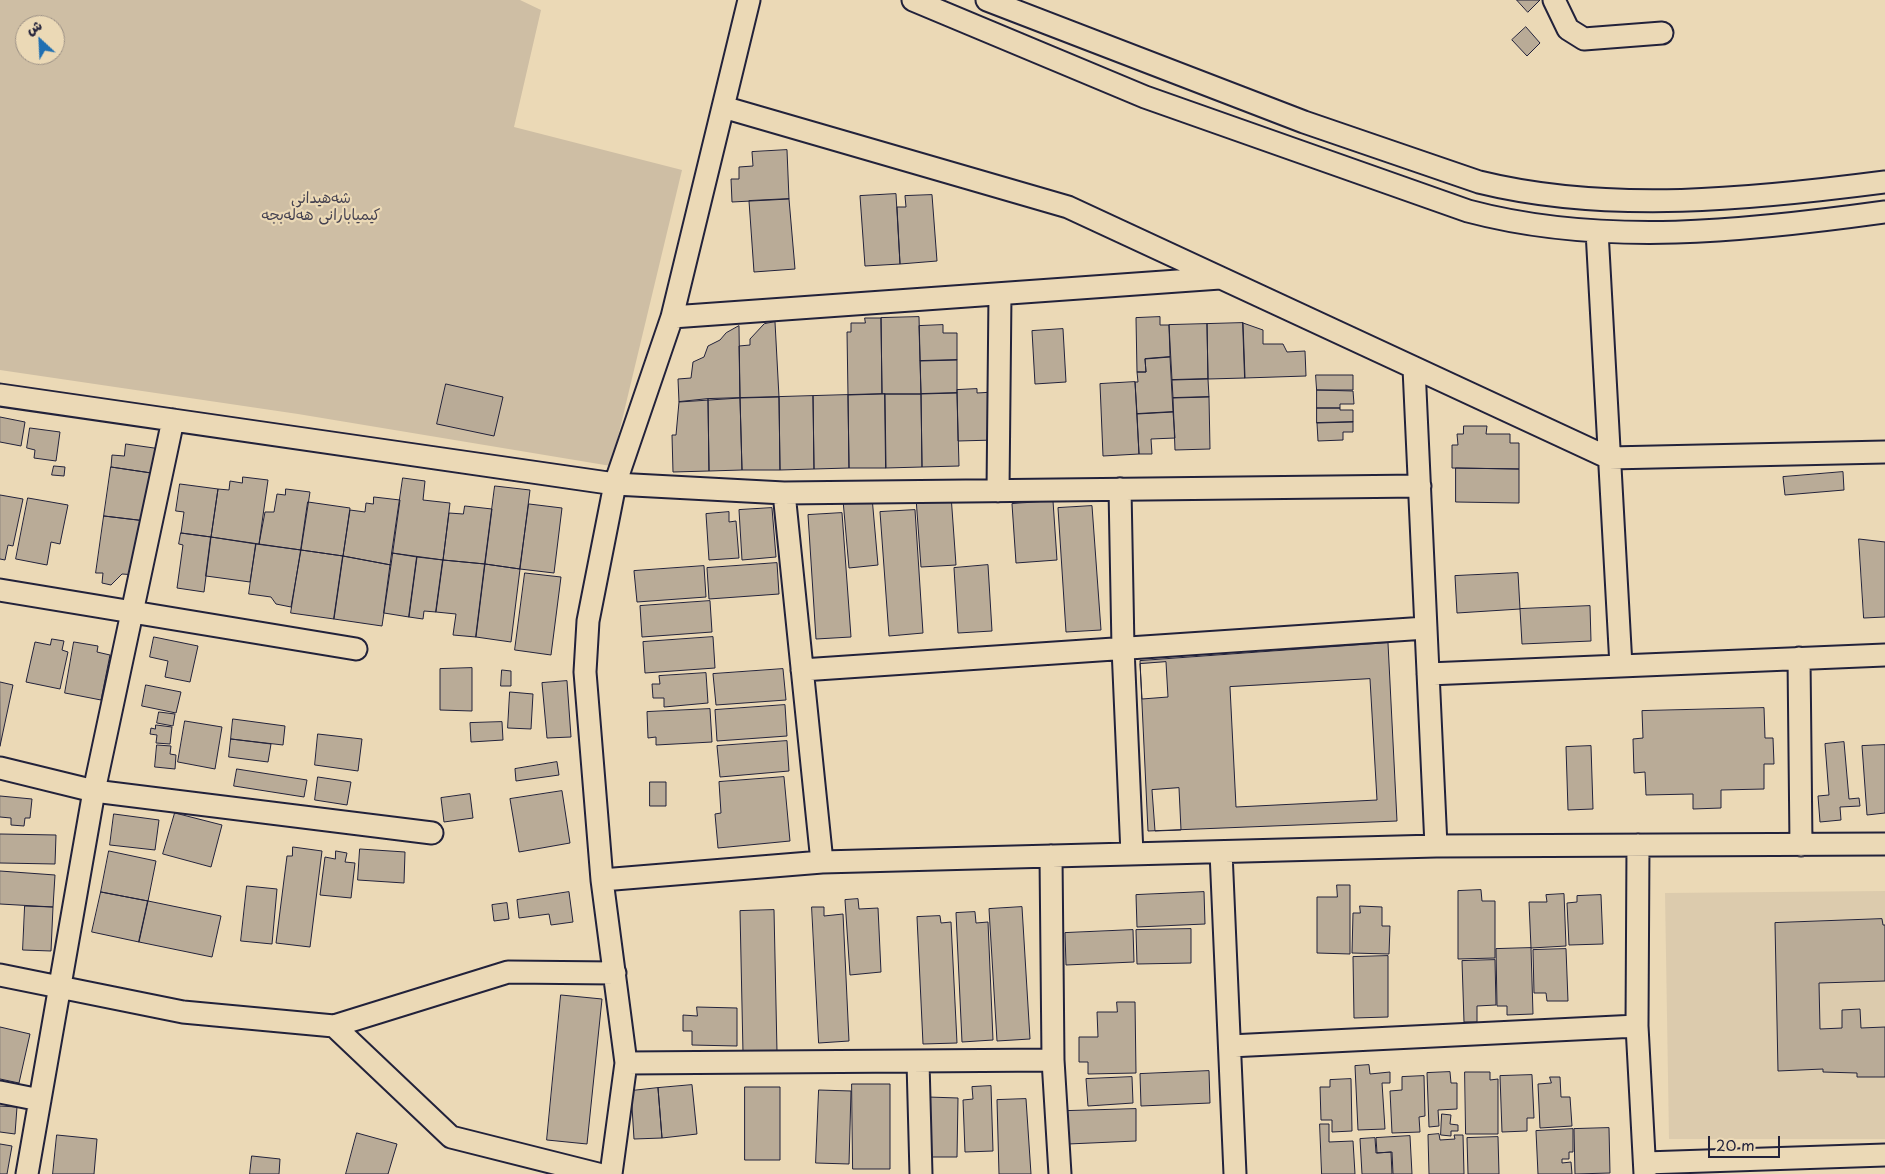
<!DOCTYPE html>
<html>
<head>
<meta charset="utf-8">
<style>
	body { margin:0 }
	#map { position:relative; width:1885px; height:1174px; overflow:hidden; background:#ebd9b6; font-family:"Playpen Sans","Playpen Sans Arabic",sans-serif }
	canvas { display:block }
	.north { position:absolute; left:15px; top:15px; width:50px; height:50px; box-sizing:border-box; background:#ebd9b6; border:1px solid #9b9085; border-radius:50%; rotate:335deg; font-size:14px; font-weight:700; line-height:20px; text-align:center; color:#22223b }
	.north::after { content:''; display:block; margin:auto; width:18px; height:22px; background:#1f6fb2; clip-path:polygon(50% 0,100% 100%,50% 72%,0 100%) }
	.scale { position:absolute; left:1708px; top:1136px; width:72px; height:22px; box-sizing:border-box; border:2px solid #22223b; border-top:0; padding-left:6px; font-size:15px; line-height:18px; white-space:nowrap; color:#22223b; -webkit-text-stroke:4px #ebd9b6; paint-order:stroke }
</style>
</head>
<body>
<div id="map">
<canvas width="1885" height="1174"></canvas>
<div class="north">ش</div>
<div class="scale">20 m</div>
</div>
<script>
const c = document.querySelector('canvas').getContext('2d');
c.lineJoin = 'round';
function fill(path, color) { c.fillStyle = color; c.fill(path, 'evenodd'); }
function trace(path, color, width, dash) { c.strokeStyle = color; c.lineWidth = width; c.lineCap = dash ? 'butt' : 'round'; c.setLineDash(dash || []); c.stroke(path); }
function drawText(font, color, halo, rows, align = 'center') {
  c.font = font + ' "Playpen Sans","Playpen Sans Arabic",sans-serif'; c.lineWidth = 4.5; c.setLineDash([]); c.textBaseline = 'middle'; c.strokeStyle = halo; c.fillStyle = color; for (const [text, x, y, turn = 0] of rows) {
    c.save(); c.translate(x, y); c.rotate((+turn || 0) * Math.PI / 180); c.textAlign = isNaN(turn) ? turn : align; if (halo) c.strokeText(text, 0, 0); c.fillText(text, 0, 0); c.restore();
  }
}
fill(new Path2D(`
	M1885,891V1139H1669L1665,893Z`), '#dccbad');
fill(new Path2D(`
	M0,0H520L541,10L514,127L682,170L611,466L298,414L0,370ZM25,25H55V55H25Z`), '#cebea4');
const building = new Path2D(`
	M1517,0H1540L1528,12Z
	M1526,27L1540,43L1527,56L1512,40Z
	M787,150L789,199L732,202L731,179H739V167L753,166L752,152Z
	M896,194L900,264L865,266L860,196Z
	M932,195L937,261L900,264L897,207H906L905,196Z
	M789,199L795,269L754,272L749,201Z
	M919,317L921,394H882L881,318Z
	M1160,317V325H1169L1170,357L1145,359L1146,372H1137L1136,318Z
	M865,318H881L882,394L848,395L847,332H851V323H865Z
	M775,322L779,397L740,398L739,346L750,345V339L764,324Z
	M1243,323L1263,330V344H1283L1287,352L1305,351L1306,376L1245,378Z
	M1243,323L1245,378L1208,379L1207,324Z
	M1207,324L1208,379L1172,380L1169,325Z
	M943,325V333H957V360L920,361L919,326Z
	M739,326L740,398L679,402L678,379L691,378L693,362L704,357L708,346L720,340L726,333Z
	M1063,329L1066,382L1035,384L1032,331Z
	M1170,357L1173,412L1137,414L1135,382H1138L1137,372H1146L1145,359Z
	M957,360V393L921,394L920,361Z
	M1316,375H1353V390H1317Z
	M1208,379L1209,397L1173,398L1172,380Z
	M1135,382L1139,454L1103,456L1100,384Z
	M446,384L503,397L494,436L437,424Z
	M977,389V393L994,392L995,440L958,441L957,390Z
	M1317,390L1353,391L1354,404H1340V408H1317Z
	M957,393L959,466L922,467L921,394Z
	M885,394H921L922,467L886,468Z
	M885,394L886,468H849L848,395Z
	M848,395L849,468L814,469L813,396Z
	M813,396L814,469L780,470L779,397Z
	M779,397L780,470H742L740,398Z
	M1209,397L1210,449L1175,450L1173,398Z
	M740,398L742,470L709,471L708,399Z
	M708,399L709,471L673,472L672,435H676L679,402Z
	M1317,408H1340V410H1353V422L1317,423Z
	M1173,412L1175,438L1151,439L1152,454H1139L1137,414Z
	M0,417L25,422L21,446L0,442Z
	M1353,422V432H1343V440L1318,441L1317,423Z
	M1464,426H1487L1486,434H1510V443H1519V469L1452,468V445H1458L1457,434H1463Z
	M30,428L60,432L56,461L34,458L35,450L27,448Z
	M126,444L161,449L158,474L111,467L112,455L124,456Z
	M54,466L65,467L64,476L52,475Z
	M111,467L158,474L146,521L104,516Z
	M1456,468L1519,469V503L1456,502Z
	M1843,472L1844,490L1785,495L1783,477Z
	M243,477L268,480L259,544L211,537L218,489L229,490L230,481L242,483Z
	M403,478L425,481L423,500L450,503L443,560L392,553Z
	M180,484L218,489L211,537L181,533L184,512L176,511Z
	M495,486L530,490L520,569L485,564Z
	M286,489L310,492L301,550L259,544L265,512H274L277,494L285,495Z
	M0,495L23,499L13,546L8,545L5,560L0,559Z
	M951,495L956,565L921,567L916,498Z
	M374,497L400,500L391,565L343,556L350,510L365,512L366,503L373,504Z
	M872,497L878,565L849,568L843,500Z
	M28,498L68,505L60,544L51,542L47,565L16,559Z
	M1053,501L1057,560L1016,563L1012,504Z
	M308,502L350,508L343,556L301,550Z
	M529,504L562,508L554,573L520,569Z
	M465,506L492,509L485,564L443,560L449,513L463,514Z
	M1092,506L1101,630L1066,632L1058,508Z
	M772,508L776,557L742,560L739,510Z
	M915,510L923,633L889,636L880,512Z
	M729,512V522L736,521L739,558L709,560L706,514Z
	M842,513L851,637L816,639L808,515Z
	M104,516L146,521L137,575L122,574L111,585L102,583L103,573H96Z
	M181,533L211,537L204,592L177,588L183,545L179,544Z
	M211,537L256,544L250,582L206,576Z
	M1859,539L1885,542V617L1864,618Z
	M256,544L301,550L291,607L276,604L271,597L249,594Z
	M301,550L343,556L334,619L291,613Z
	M392,553L417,557L409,617L384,613Z
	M343,556L391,565L382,626L334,619Z
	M417,557L443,560L436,612L424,611L423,619L409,617Z
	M443,560L485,564L476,637L453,635L456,614L436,612Z
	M777,563L779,594L709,599L707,568Z
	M485,564L520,569L511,642L476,637Z
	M988,565L992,631L958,633L954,568Z
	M704,566L706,597L637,602L634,571Z
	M525,573L561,577L551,655L515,650Z
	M1518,573L1520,609L1457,613L1455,576Z
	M710,601L712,632L642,637L640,606Z
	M1590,606L1591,641L1522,644L1520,609Z
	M154,637L198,646L190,682L165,677L168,661L150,657Z
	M713,637L715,668L645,673L643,642Z
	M52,639L64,641L62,650L68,652L60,689L26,682L35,642L50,645Z
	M74,642L98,646L97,652L110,655L101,700L65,693Z
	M1388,643L1397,821L1148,831L1140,661Z
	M1166,662L1168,697L1142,699L1140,664Z
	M472,668V711L440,710V669Z
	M783,669L786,700L716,705L713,674Z
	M502,670L511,671V686H501Z
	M706,673L708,703L664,707V698H653L652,684H660L659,676Z
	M1370,679L1377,800L1236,807L1230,687Z
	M567,681L571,737L547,738L542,683Z
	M0,682L13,685L0,746Z
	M146,685L181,692L176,713L142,706Z
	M510,692L533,694L531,729L508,728Z
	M785,705L787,736L717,741L715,710Z
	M1764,708L1765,738H1773L1774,764H1764V789L1721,790V808L1693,809V794L1646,795L1645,772L1634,773L1633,739L1643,738L1642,711Z
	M710,709L712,742L656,745V737L648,738L647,712Z
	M159,712L175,714L173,726L157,723Z
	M233,719L285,726L283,745L231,739Z
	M185,721L222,727L215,769L178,762Z
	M502,722L503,740L471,742L470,723Z
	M156,725L172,727L170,744L156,743L157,735L150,734L151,728L155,729Z
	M318,734L362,739L358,771L315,765Z
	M231,739L271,744L268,762L229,757Z
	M787,741L789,771L720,777L717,746Z
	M1844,742L1849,799L1859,798L1860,806L1840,807L1841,820L1820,822L1818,796L1829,795L1825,744Z
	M157,745L171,746L170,754L176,755L175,769L155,767Z
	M1885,745V813L1867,815L1862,746Z
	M1591,746L1593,809L1568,810L1566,747Z
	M557,762L559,775L516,781L515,769Z
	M237,769L307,780L304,797L234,786Z
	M318,777L351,782L347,805L315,800Z
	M784,777L790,841L718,848L715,814L721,813L719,782Z
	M650,782H666V806H650Z
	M1179,788L1181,830L1155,831L1152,790Z
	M562,791L570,843L519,852L510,799Z
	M470,794L473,818L444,822L441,798Z
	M0,796L32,799L30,818H25L24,826L11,825V818L0,817Z
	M175,813L222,825L211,867L163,854Z
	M114,814L159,820L155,850L110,845Z
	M0,834L56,835L55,864L0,863Z
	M293,847L322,851L310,947L276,943L287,856H292Z
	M360,849L405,852L404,883L358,880Z
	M109,851L156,861L148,901L101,892Z
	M336,851L347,853L345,862L355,863L351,898L320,895L325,857L335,859Z
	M0,871L55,875L53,907L0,904Z
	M1337,885H1350V954L1317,953V897H1337Z
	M247,886L277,889L272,944L241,941Z
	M1481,890L1482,901H1495V958L1458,959V891Z
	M101,892L148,901L139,942L92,932Z
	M569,892L573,922L551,925L549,914L519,918L517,900Z
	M1204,892L1205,924L1137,927L1136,895Z
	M1564,894L1566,946L1531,948L1529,902H1547L1546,895Z
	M1601,895L1603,944L1569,945L1567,903L1577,902V896Z
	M858,899L859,909L878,908L881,972L850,975L845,900Z
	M148,901L221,916L212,957L139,942Z
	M507,903L509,919L494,921L492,905Z
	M25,906L53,907L51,951L23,950Z
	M1360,906L1382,907V926H1390L1389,954L1352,953L1353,913H1360Z
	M812,907H824V916L843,914L849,1041L819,1043Z
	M1022,907L1030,1039L997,1041L989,909Z
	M774,910L777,1052L743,1053L740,911Z
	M975,912L976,923L988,922L993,1040L962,1042L956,913Z
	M940,916L941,923L951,922L957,1043L923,1044L917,917Z
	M1882,919L1883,925H1885V981L1819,983L1820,1029L1842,1028V1010L1860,1009L1861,1028L1885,1027V1077H1857V1073L1823,1072V1069L1778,1071L1775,923Z
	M1191,929V963L1137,964L1136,930Z
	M1133,930L1134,962L1066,965L1065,933Z
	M1531,948L1533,1014L1507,1015V1006H1497L1496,949Z
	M1566,949L1568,1001H1547L1546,993H1534L1533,950Z
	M1388,956V1017L1354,1018L1353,957Z
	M1495,960L1496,1005L1477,1006V1022H1464L1462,961Z
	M561,995L602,999L587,1144L547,1140Z
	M1117,1002H1135L1136,1073L1088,1074V1062H1079V1037H1098L1097,1012H1117Z
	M697,1007L737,1008V1046L692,1045V1031H683V1015L697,1016Z
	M0,1027L30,1034L19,1083L0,1079Z
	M1369,1065L1370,1074L1390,1072V1083H1382L1385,1129L1358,1130L1355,1066Z
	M1209,1071L1210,1103L1141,1106L1140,1074Z
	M1450,1072L1451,1083H1457V1109L1438,1110L1439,1126L1429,1127L1427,1073Z
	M1465,1072H1490V1080L1498,1079V1134H1466Z
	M1532,1075L1534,1118H1527V1131L1502,1132L1500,1076Z
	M1424,1076L1425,1116L1419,1117L1420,1132L1392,1133L1390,1091L1402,1090V1077Z
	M1132,1077L1133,1103L1088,1106L1086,1079Z
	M1550,1077H1560L1561,1097H1570L1572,1126L1540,1128L1538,1084L1551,1083Z
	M1351,1079L1352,1131L1332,1132V1120H1321L1320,1087H1330V1080Z
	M852,1084H890V1169H853Z
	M692,1085L697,1134L662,1138L658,1088Z
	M991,1086L993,1151L965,1152L963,1100L973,1099L972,1087Z
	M745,1087H780V1160H745Z
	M658,1088L662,1138L634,1139L631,1091Z
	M819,1090L851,1091L849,1164L816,1163Z
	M928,1097L958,1098L957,1157H927Z
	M1026,1099L1031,1174H999L997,1100Z
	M0,1106L17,1107L15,1134L0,1132Z
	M1136,1109V1141L1068,1144L1067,1111Z
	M1442,1114L1451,1115L1450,1124L1458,1125V1131H1451V1136L1441,1135Z
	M1320,1124H1329V1142L1353,1141L1355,1174H1322Z
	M1609,1128L1610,1173L1575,1174L1574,1129Z
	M1573,1129V1152H1569V1159H1562V1163L1571,1162L1572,1174H1538L1536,1131Z
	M357,1133L397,1144L388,1174H346Z
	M1439,1134L1440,1140L1455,1139L1454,1135H1463L1464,1174H1429L1428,1135Z
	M57,1135L97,1139L94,1174H53Z
	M1410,1136L1412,1174H1393L1392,1152L1377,1153L1376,1138Z
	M1498,1137L1499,1174H1468L1467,1138Z
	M1375,1138L1376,1153L1391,1152L1392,1174H1362L1360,1139Z
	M0,1144L12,1146L7,1174H0Z
	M252,1156L280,1159L279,1174H250Z`);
fill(building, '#b9ab97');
trace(building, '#22223b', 1);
const street = new Path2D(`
	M913,0L1145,97L1468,211C1603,247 1748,231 1885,212
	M987,0L1304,122L1479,182C1609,214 1754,199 1885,182
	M1554,0L1568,29L1584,39L1662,33
	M723,107L1068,207L1609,458L1885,452
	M1597,231L1621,666
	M672,317L1220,278
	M1414,368L1436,846
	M0,395L615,484L784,493L1420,486
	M1120,489L1123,648L1132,854
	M998,491L1000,294
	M784,493L822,862
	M0,590L356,649
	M1799,658L1801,845
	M802,670L1426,628
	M1428,674L1885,655
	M0,768L94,791L432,833
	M1638,845L1637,1026L1645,1174
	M1221,852L1235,1174
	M1051,856L1053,1060L1060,1174
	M602,880L822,862L1436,846L1885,844
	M0,975L183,1012L334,1026L451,1137L598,1174
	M334,1026L508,972L615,973
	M1230,1046L1637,1026
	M918,1062L921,1174
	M626,1063L1053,1060
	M0,1092L40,1100
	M1645,1163L1885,1155
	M27,1174L94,791L173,420
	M611,1174L626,1063L602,880L585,672L588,621L615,484L672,317L749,0`);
trace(street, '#22223b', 25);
trace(street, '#ebd9b6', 21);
drawText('15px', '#444150', '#ebd9b6', [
	["شەھیدانی",321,199],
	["کیمیابارانی ھەلەبجە",321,216]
]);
</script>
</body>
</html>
